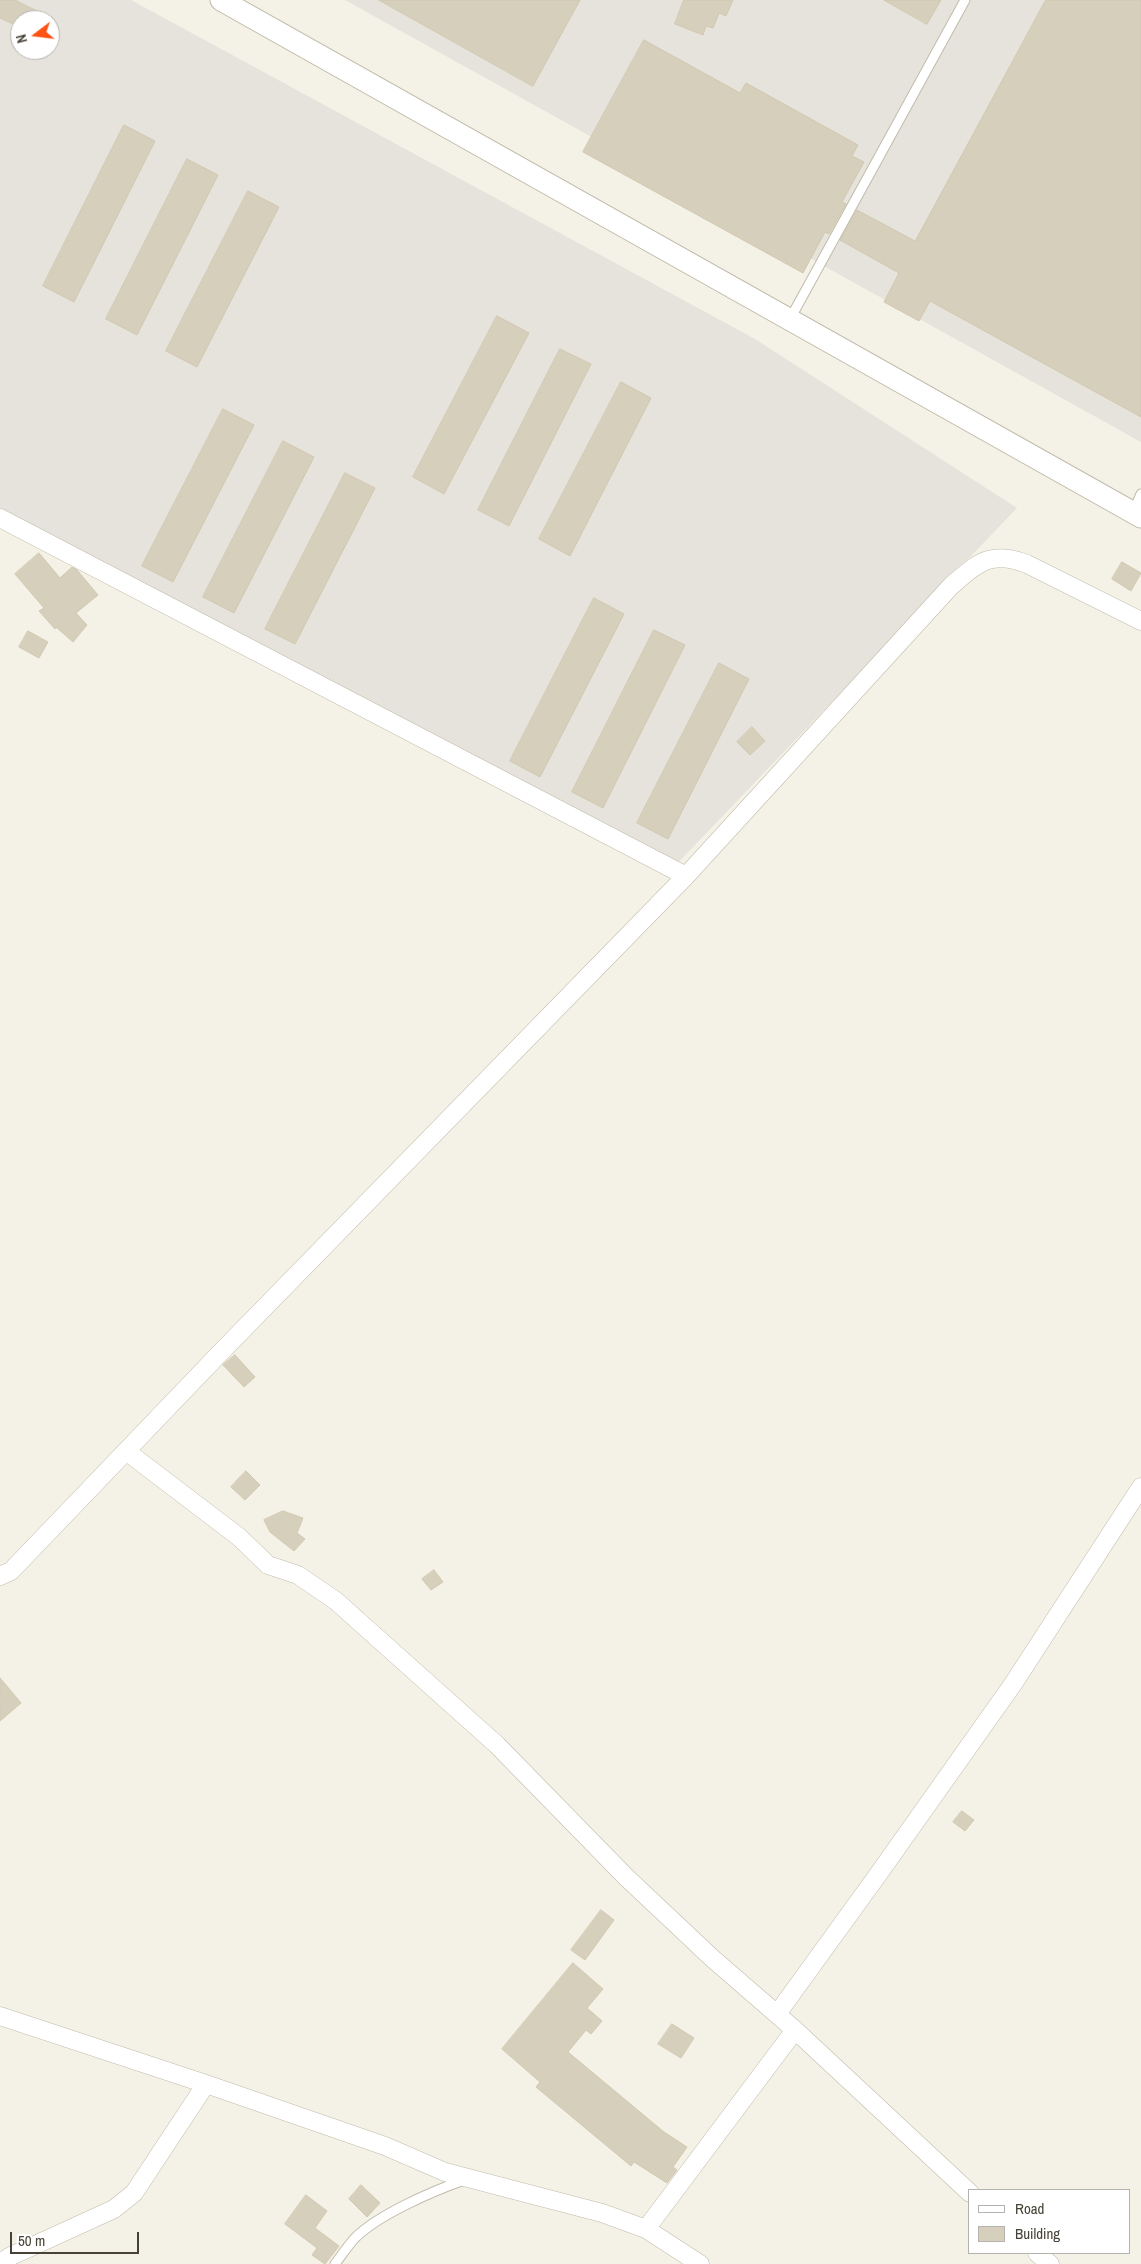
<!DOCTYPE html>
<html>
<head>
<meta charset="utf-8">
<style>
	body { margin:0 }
	#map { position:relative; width:1141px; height:2264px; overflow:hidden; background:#f4f1e7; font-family:"Archivo Narrow",sans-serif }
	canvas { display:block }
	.legend { position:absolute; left:968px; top:2189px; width:162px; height:65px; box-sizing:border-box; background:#fff; border:1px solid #b5b3af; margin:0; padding:6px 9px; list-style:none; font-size:15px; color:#474236 }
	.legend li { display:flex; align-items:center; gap:10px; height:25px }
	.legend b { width:25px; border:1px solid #b5b3af }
	.north { position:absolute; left:10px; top:10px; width:50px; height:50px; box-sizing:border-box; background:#fff; border:1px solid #b5b3af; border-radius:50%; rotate:255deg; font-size:14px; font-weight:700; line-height:20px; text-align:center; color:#474236 }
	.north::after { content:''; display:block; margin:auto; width:18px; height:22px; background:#ff5213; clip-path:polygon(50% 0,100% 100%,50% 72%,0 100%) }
	.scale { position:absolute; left:10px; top:2232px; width:129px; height:22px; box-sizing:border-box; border:2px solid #474236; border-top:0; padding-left:6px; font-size:15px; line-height:18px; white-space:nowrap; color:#474236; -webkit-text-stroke:4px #fff; paint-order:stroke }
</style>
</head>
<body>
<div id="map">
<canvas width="1141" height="2264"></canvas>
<ul class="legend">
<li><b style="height:6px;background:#fff"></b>Road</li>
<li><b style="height:14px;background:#d6cfbc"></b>Building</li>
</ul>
<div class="north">N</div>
<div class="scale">50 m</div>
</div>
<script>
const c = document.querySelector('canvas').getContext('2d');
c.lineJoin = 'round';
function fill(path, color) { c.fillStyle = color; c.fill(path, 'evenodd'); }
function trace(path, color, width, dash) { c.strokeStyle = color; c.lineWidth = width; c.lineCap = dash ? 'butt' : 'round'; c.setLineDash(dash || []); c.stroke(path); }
fill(new Path2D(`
	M0,0H131L755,339L1017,508L674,867L0,510ZM20,20H50V50H20Z
	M345,0H1141V442Z`), '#e6e3dc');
const building = new Path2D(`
	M0,0H15L55,20H20V25L14,21L13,24L0,18Z
	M379,0H580L533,86Z
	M684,0H733L726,16L719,13L713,28L706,26L703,35L675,24Z
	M884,0H941L927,24Z
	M1046,0H1141V417L930,301L919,321L884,302L899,273L840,240L857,210L915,241Z
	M644,40L740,93L746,83L858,145L852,156L864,162L842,202L846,204L829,234L825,232L803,273L583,152Z
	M124,125L155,141L74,302L43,286Z
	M187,159L218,175L137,335L106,319Z
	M248,191L279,207L197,367L166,351Z
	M497,316L529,333L444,494L413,477Z
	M560,349L591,364L509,526L478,510Z
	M621,382L651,398L570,556L539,539Z
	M223,409L254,425L173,582L142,566Z
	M283,441L314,457L234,613L203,597Z
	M345,473L375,488L295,644L265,629Z
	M39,553L60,578L72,567L77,570L98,595L76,613L87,625L73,642L56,627L55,629L39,611L44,608L15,574Z
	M1122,562L1141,573L1131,591L1112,579Z
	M594,598L624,614L540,777L510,761Z
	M654,630L685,645L603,808L572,792Z
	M28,631L48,642L39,658L19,647Z
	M719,663L749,679L668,839L637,823Z
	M752,727L765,741L750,755L737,742Z
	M235,1355L255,1377L244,1387L223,1365Z
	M246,1471L260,1485L245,1500L231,1487Z
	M283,1511L303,1518L297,1533L305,1539L294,1551L270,1532L264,1520Z
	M434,1570L443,1582L431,1590L422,1579Z
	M0,1678L21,1703L0,1721Z
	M962,1811L974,1820L965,1831L953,1822Z
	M601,1910L614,1920L585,1960L571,1950Z
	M573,1963L603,1989L587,2008L602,2021L591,2034L586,2030L568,2052L664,2132L687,2147L673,2167L677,2170L667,2183L634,2162L631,2166L536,2087L540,2082L502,2049Z
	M672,2024L694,2038L681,2058L658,2044Z
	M361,2185L380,2203L367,2217L349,2199Z
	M306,2195L327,2211L315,2228L339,2246L325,2264L312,2255L317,2248L285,2224Z`);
fill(building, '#d6cfbc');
trace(building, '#d1c8af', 1);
const service = new Path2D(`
	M790,319L965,0
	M1133,512L1141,494
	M335,2264C341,2256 347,2247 354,2239C377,2215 433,2191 464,2180`);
const minor = new Path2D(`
	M0,518L686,876
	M126,1451L239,1537L268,1565L298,1575L336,1601L497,1745L626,1877L712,1958L795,2030L970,2193
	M0,1576L11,1571L222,1351L686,876L951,586C979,562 991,550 1027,564L1141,621
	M777,2014L877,1876L1013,1684L1141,1487
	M0,2016L206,2084L385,2146L445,2172L602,2213L646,2229L700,2264
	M646,2229L795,2030
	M1037,2253L1050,2264
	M0,2264L9,2257L114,2209L134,2193L206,2084`);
const tertiary = new Path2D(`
	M221,0L1141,517`);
trace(service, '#c0bba9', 11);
trace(minor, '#c0bba9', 19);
trace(tertiary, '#c0bba9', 23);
trace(service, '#fff', 9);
trace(minor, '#fff', 18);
trace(tertiary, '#fff', 21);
</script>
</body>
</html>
